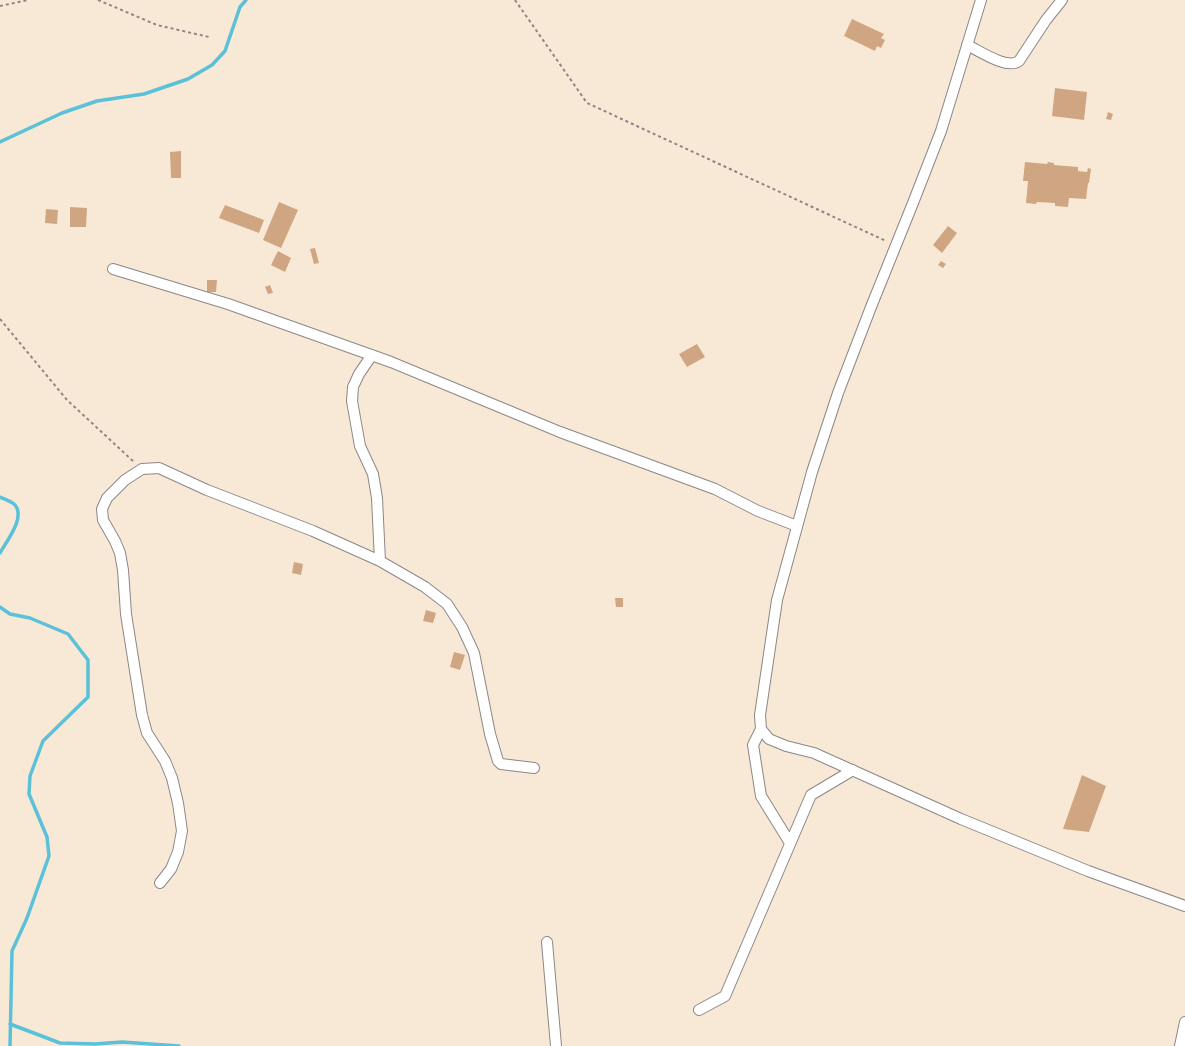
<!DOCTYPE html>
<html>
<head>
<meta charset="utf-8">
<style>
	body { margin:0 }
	canvas { display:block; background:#f8e9d6 }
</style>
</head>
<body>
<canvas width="1185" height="1046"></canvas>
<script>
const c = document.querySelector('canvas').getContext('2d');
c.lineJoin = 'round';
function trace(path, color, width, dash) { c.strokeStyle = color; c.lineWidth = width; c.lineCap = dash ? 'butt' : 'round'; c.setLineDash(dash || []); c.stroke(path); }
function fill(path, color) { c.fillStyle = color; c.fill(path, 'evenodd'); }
trace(new Path2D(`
	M0,142L62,113L97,101L144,94L188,79L212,65L225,51L240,7L246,0
	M0,497C4,499 10,501 14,504C27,516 6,542 0,553
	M0,607L10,614L30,618L68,634L88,660V697L43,741L30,776L29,794L47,837L49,856L27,918L12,951L10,1046
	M10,1024L60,1043L95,1044L122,1042L179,1046`), '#5bc1d8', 3.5);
fill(new Path2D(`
	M852,19L884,34L881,38L885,40L881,48L877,46L875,51L844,36Z
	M1055,88L1087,92L1084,120L1052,116Z
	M1108,112L1113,114L1111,120L1106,119Z
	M181,151V178H171L170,152Z
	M1025,162L1047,164L1048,162L1054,163V165L1078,167V171L1087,172L1088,168L1091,169L1089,183H1088L1086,199L1069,198L1068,207L1055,206V203L1037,202L1036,204L1026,203L1028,181H1023Z
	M279,202L298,210L281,248L263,240Z
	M225,205L264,220L259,233L219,218Z
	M70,207L87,208L86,227H70Z
	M46,209L58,210L57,224L45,223Z
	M948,226L957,233L942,253L933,245Z
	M315,248L319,263L314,264L310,249Z
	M278,251L291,258L285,272L271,265Z
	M941,261L946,264L943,268L938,265Z
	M207,280H217L216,292H207Z
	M270,285L273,293L268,294L265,287Z
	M697,344L705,357L687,367L679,354Z
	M294,562L303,564L301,575L292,573Z
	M615,598H623V607H616Z
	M426,610L436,613L433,623L423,621Z
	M454,652L465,655L460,670L450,667Z
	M1082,775L1106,786L1089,832L1063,829Z`), '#d0a682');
const street = new Path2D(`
	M981,0L941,131L913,203L871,307L838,393L812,472L777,600L760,715L761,729L769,739L786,746L814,753L961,819L1088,871L1185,906
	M967,45C980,51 1007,70 1019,61L1046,20L1062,0
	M113,269L228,304L391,362L560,432L715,489L758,511L797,526
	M372,355L359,374L353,387L352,401L360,446L373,474L377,498L380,561
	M761,729L753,745L761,796L790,843
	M160,883L171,869L178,852L182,831L178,803L172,778L165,761L147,733L142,715L126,614L123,570L120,553L115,541L103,520L102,509L107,498L125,480L142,469L159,468L207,490L313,531L380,561L425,587L447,604L462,627L474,653L490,734L498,761L501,764L534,768
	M547,942L556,1046
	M699,1010L725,996L811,795L853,770
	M1180,1046L1185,1022`);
trace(street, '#8d8688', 12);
trace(new Path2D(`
	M98,0L157,25L209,37
	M515,0L587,103L886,241
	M0,6L28,0
	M0,319L67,400L133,461`), '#8d8688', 2, [3, 3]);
trace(street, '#fff', 10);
</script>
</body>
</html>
